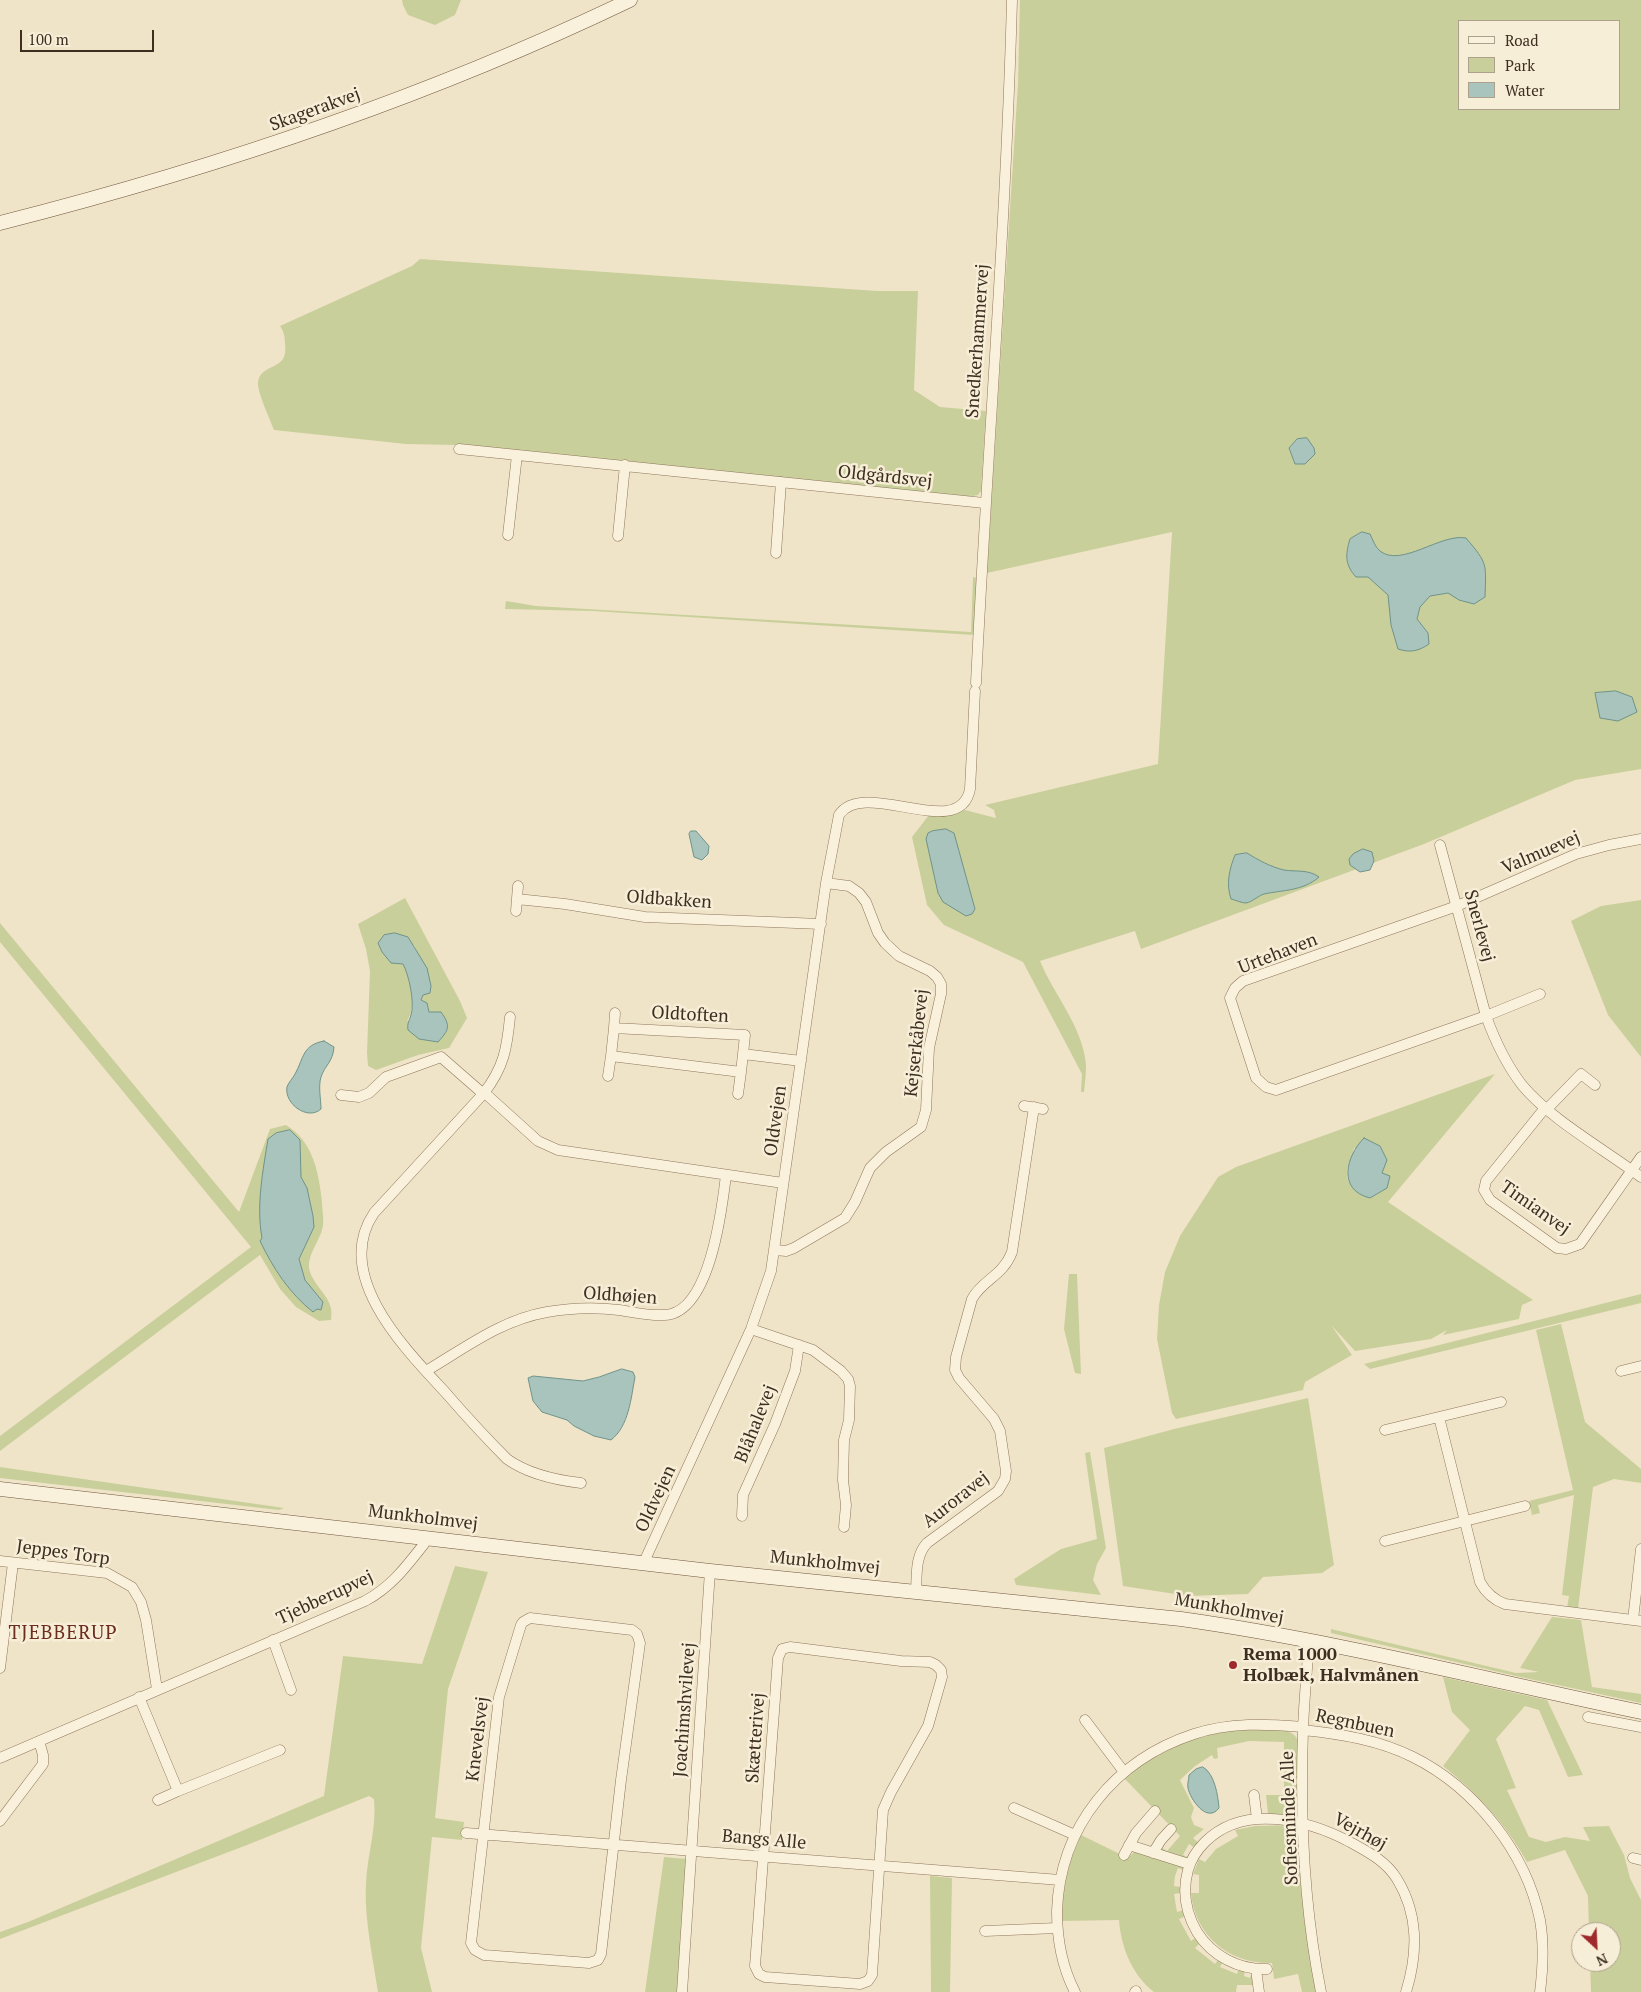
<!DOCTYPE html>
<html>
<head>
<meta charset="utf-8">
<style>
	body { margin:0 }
	#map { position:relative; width:1641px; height:1992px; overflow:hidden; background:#f0e4c8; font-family:"PT Serif",serif }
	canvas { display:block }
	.legend { position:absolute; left:1458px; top:20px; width:162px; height:90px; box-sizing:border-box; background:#f7eed8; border:1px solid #ada18e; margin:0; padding:6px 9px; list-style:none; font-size:15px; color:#3d2e20 }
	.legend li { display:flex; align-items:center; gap:10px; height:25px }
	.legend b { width:25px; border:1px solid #ada18e }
	.north { position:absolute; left:1571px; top:1922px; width:50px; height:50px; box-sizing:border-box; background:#f7eed8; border:1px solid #ada18e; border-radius:50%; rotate:155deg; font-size:14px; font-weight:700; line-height:20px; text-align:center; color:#3d2e20 }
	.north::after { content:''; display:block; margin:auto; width:18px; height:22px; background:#9e2a2b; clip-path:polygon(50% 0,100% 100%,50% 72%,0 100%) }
	.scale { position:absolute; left:20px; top:30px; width:134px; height:22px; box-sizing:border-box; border:2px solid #3d2e20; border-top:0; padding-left:6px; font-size:15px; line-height:18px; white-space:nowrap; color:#3d2e20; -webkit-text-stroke:4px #f7eed8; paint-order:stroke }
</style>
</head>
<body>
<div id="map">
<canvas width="1641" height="1992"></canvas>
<ul class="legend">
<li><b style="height:6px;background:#faf1dc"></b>Road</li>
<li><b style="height:14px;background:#c9cf9b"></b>Park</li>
<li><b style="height:14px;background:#a9c4bc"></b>Water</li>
</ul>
<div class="north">N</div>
<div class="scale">100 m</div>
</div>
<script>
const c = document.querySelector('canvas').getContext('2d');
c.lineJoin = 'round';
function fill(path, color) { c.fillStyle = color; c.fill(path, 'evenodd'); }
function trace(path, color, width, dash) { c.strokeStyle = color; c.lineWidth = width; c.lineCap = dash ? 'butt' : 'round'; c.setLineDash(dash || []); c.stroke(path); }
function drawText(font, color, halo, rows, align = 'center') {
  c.font = font + ' "PT Serif",serif'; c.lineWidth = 5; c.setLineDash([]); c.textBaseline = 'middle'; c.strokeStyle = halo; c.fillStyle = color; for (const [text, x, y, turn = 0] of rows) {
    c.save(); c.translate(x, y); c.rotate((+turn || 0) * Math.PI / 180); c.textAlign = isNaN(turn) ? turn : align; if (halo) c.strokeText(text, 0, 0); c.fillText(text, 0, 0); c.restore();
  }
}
fill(new Path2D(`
	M402,0H461L455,15L435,25L408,15L403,5Z
	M1020,0H1641V769L1575,780L1424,844L1141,949L1135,931L1040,961C1054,995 1083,1027 1086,1065C1086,1074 1085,1083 1084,1092H1081L1082,1074L1023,962L944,925L927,905L912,837L929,815H949L965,810L996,818L994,810L985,805L1158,764L1172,532L987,573L1018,83ZM1460,21H1620V109H1460Z
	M420,259L877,291H918L914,390L940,407L986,411L981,491L978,495L967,497L456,445L406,444L274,430C270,419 257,392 258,382C261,362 289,372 285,344C285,337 284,332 280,326L412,266Z
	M973,577L978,578L974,635L593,611L505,609L506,601L536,606L971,632Z
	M405,898L460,1001L467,1018L449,1048L418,1055L376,1070L368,1066L367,1053L370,971L366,949L358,924ZM414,945L419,958L427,968L423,995L421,1000L429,1012L407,1021C417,1007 411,979 403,964Z
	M1641,900V1057L1608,1015L1571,921L1601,906Z
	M0,923L239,1212L270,1129L286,1125C313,1141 319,1173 322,1202C322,1209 324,1218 323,1225C321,1241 305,1256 310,1272C317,1291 335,1298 331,1320L319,1321L296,1307L280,1289L260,1255L0,1451V1436L251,1247L0,942Z
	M1495,1074L1388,1202L1533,1300L1522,1305L1519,1319L1443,1335L1447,1330L1431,1339L1355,1351L1331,1325L1352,1355L1305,1382L1303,1390L1176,1419L1172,1413L1157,1339L1159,1305L1165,1272L1180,1236L1218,1177L1236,1167ZM1354,1148L1382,1173V1191L1370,1198C1359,1193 1346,1186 1347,1172C1347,1165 1353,1156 1354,1148Z
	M1069,1274H1077L1081,1374L1075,1373L1064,1329Z
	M1641,1294V1303L1370,1369L1364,1364Z
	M1561,1324L1585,1422L1641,1469V1483L1614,1479L1593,1487L1578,1609L1567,1608L1569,1596L1562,1595L1574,1495L1538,1505L1540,1513L1532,1515L1529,1501L1573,1490L1536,1330Z
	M1308,1398L1334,1565L1322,1573L1263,1577L1248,1594L1188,1596L1123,1586L1104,1448L1174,1429Z
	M1090,1452L1106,1548L1097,1564L1093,1580L1101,1595L1016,1585L1014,1579L1061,1549L1097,1539L1085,1453Z
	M0,1467L284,1508L279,1510L0,1478Z
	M455,1566L488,1572L448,1689L435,1818L464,1822L462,1840L432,1837L421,1948L432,1992H378C373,1959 364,1917 366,1884C367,1855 377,1828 374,1799L369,1796L247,1845L0,1939V1932L28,1922L324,1796L343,1656L422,1664Z
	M1552,1617L1581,1620L1592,1687L1641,1694V1703L1516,1676L1331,1633V1629L1516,1673L1539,1672L1520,1668Z
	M1443,1677L1547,1700L1583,1775L1568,1777L1539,1710L1525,1706L1496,1739L1516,1788L1507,1790L1529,1837L1546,1842L1565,1837L1590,1841L1583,1827L1609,1826L1624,1855L1630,1878L1641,1900V1992H1591L1590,1962H1611V1932H1589L1588,1896L1565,1850L1527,1862C1505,1823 1478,1794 1443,1766L1470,1730L1452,1712Z
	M1247,1729C1264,1729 1294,1724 1299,1743L1297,1812L1289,1817L1260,1815L1268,1814L1266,1795H1284V1742L1249,1741L1217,1748L1218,1758L1214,1759L1212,1755L1195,1766L1180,1780L1194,1808L1191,1817L1194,1825L1204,1829L1193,1838L1199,1843L1195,1848L1189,1844L1183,1855L1189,1858L1186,1860L1159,1850L1161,1847L1167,1851L1180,1836L1124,1778C1162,1748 1199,1733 1247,1729Z
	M1294,1825L1298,1830L1316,1992H1302L1298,1974L1274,1979L1272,1963C1229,1964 1195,1936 1191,1893H1199V1875L1193,1874L1199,1859L1205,1862L1216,1849L1238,1836L1235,1830L1255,1826Z
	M1081,1835L1128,1858L1135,1851L1184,1867V1870L1178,1868L1175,1876L1174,1886L1181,1887V1893L1174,1894L1177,1912L1184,1910L1186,1916L1179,1919L1191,1941L1197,1937L1201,1942L1195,1948L1215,1964L1219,1958L1223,1961L1220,1967L1237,1974L1239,1968L1245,1970L1244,1976L1250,1978L1252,1972L1255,1985H1237L1236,1992H1154C1132,1975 1121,1947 1119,1920L1062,1921C1062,1890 1068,1863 1081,1835Z
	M664,1857L687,1859L678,1992H645Z
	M930,1876L952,1878L950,1992H931Z`), '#c9cf9b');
const water = new Path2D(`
	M1307,438L1314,448L1315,454L1305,464H1295L1289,448L1297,439Z
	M1362,532L1370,534C1373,540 1375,547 1380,551C1401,568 1441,533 1466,538C1488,564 1486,563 1485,597L1474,604L1459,600L1448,593L1430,596L1420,607L1417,619L1428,633L1429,644C1419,651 1410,653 1398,649L1391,625L1388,595L1368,577H1356C1345,565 1345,555 1350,539Z
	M1616,691L1632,697L1637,712L1618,721L1600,718L1595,693Z
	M946,829L954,833L975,909L972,914L966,916L943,902L938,893L926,839L928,833L932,831Z
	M691,831H696L709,846L708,854L702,860L694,857L689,834Z
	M1363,849L1372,852L1374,861L1370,870L1360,872L1350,865L1349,859L1353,854Z
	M1247,853C1258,860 1271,867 1284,870C1296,872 1308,869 1319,877C1303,891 1283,890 1264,894C1258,896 1252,902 1246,903C1242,903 1235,900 1231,899C1226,884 1229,870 1235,855Z
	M395,933L408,937L427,968L431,986L430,993L423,995L421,1000L427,1003L429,1012H441C451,1026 449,1030 438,1042L419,1039L408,1030C407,1023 409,1022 411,1015C415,1003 409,975 403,964L391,963L382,952L378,943L384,935Z
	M324,1041L334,1047C333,1062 325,1065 321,1077C318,1087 321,1099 321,1109C308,1121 284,1104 287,1087C288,1083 293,1078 295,1074C304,1058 302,1045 324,1041Z
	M290,1130L300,1140L301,1177L307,1188L313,1216L314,1227L299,1259L305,1280L323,1302L321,1310L317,1309L313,1312C289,1293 273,1268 260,1241L262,1238C256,1206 263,1170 268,1139L276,1133Z
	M1364,1138L1380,1146L1387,1160L1382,1173L1390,1176L1387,1188L1370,1198C1337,1190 1346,1156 1364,1138Z
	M622,1369L633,1372L635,1377C631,1398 629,1426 611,1440L594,1436L574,1426L567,1420L542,1412L533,1401L528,1378L533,1376L583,1381L599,1377Z
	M1203,1767C1215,1774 1218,1796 1219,1808C1207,1824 1190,1799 1188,1788C1187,1784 1189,1779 1189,1775L1196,1769Z`);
fill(water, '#a9c4bc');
trace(water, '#6f938a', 1);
const street = new Path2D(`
	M459,449L984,503
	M508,535L517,455
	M618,536L625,465
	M776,553L781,482
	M976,683C987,455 1006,228 1012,0
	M1440,845L1486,1016C1495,1041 1506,1064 1522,1085C1551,1120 1604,1149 1641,1177
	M517,899L565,904L645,917L821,924
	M516,911L518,886
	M1540,994L1486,1016L1276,1090L1266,1087L1256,1078L1230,998L1235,988L1243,981L1457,906L1576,854L1609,845L1641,839
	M510,1017C507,1048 504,1067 484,1093L374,1213C332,1275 405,1349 445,1392C465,1415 485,1437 507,1459C528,1474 555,1480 581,1483
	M614,1028L615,1013
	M743,1054L741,1072L611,1056L614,1028L745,1035L743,1054L801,1061
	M608,1076L611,1056
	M738,1094L741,1072
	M341,1095L359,1097L369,1093L386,1077L441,1057L480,1091L487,1095L538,1141L558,1150L783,1183
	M1024,1106L1043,1109
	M1545,1108L1486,1181L1484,1190L1490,1200L1557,1248L1566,1249L1580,1244L1641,1157
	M1547,1109L1581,1074L1595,1085
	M775,1250L786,1251L794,1248L845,1218L855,1202L870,1168L886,1152L921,1127L926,1110L929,1048L941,994V984L937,977L930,971L899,956L885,943L878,933L866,902L859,893L849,886L826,883
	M751,1329L813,1350L841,1371L848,1379L850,1386L849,1420L844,1440L843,1480L846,1505L844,1527
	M426,1371C465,1348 501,1320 547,1312C570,1308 595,1307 619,1310C633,1312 649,1316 664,1315C710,1314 722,1209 726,1175
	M1621,1371L1641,1366
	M1439,1417L1480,1582C1486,1593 1494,1600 1505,1604L1641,1621
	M1385,1430L1501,1402
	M742,1516L743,1495L775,1424L795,1371L799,1345
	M1385,1541L1525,1506
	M0,1561L107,1573L132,1587L141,1602L146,1620L157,1689
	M644,1562L751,1329L771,1271L826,883L839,815C864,777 960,843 970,789L975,691
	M916,1591C917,1575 915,1556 927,1543L998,1491L1005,1479L1006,1471L1000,1431L994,1419L959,1378L955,1370L956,1357L972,1299C982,1280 1003,1276 1012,1252L1034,1107
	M530,1618L632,1630L637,1634L640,1643L621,1780L601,1954L598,1960L589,1963L484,1955L475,1950L471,1943L499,1697L521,1625L523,1622Z
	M1633,1620L1641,1549
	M273,1640L291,1690
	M1309,1642C1307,1671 1304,1700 1303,1730C1300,1815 1304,1908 1321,1992
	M790,1647L901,1661L930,1662L936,1665L941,1670L942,1677L928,1726L891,1792L883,1810L872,1975L868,1981L860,1984L765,1977L759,1974L755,1966L778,1658L782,1649Z
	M0,1668L13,1563
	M139,1697L178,1791L280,1750
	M1588,1717L1641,1727
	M1085,1720L1124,1772
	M1303,1730C1341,1734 1379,1740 1413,1757C1475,1788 1526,1852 1540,1920C1544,1943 1543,1968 1540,1992
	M0,1758L365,1601C391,1587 406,1567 424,1544L425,1537
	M1254,1795L1257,1819
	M158,1800L178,1791
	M1014,1808L1075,1835
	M0,1821L43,1764V1755L39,1741
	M466,1833L1060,1880
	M1129,1845L1189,1864
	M1153,1853L1161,1840L1171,1829
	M1124,1855L1136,1833L1155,1811
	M1633,1858L1641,1860
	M985,1931L1057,1928
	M1256,1969L1259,1992
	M1267,1969C1239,1970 1212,1956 1197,1932C1186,1913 1182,1892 1188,1870C1191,1859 1197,1850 1205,1842C1244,1803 1308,1820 1350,1842C1368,1852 1386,1861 1397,1879C1419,1915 1418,1953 1406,1992
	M682,1992L710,1571
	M1075,1992C1062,1967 1057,1939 1057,1911C1060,1826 1115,1760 1194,1734C1230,1722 1266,1724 1303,1727
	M1135,1992L1136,1991`);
const secondary = new Path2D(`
	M0,223C217,168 428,97 630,0
	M0,1489L710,1571L1181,1619C1336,1641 1488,1680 1641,1712`);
trace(street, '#8d765c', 11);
trace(secondary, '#6f573f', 15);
trace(street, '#faf1dc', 10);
trace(secondary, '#faf1dc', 14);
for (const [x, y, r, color] of [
	[1233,1665,5,"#9e2a2b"]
]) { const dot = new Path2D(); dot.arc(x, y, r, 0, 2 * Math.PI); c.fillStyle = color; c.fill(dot); trace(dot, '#f7eed8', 2); }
drawText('18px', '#3d2e20', '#f7eed8', [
	["Skagerakvej",315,110,-20],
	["Snedkerhammervej",978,341,-86],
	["Oldgårdsvej",885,477,6],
	["Valmuevej",1541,853,-23],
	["Oldbakken",669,900,4],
	["Snerlevej",1479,926,75],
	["Urtehaven",1278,954,-21],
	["Oldtoften",690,1015,3],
	["Kejserkåbevej",917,1043,-84],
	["Oldvejen",776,1121,-82],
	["Timianvej",1535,1208,35],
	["Oldhøjen",620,1296,4],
	["Blåhalevej",756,1424,-68],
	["Oldvejen",656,1499,-65],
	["Auroravej",956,1500,-38],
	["Munkholmvej",423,1518,7],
	["Jeppes Torp",63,1553,8],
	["Munkholmvej",825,1563,6],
	["Tjebberupvej",325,1598,-25],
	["Munkholmvej",1229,1609,10],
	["Joachimshvilevej",685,1710,-86],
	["Regnbuen",1355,1724,12],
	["Skætterivej",756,1738,-86],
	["Knevelsvej",478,1739,-83],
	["Sofiesminde Alle",1290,1818,-92],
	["Vejrhøj",1360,1832,29],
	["Bangs Alle",764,1840,5]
]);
drawText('bold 18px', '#3d2e20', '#f7eed8', [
	["Rema 1000",1243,1655],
	["Holbæk, Halvmånen",1243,1676]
], 'left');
c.letterSpacing = '1px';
drawText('19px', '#6b2e1e', '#f7eed8', [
	["TJEBBERUP",63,1634]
]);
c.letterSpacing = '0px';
</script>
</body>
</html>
